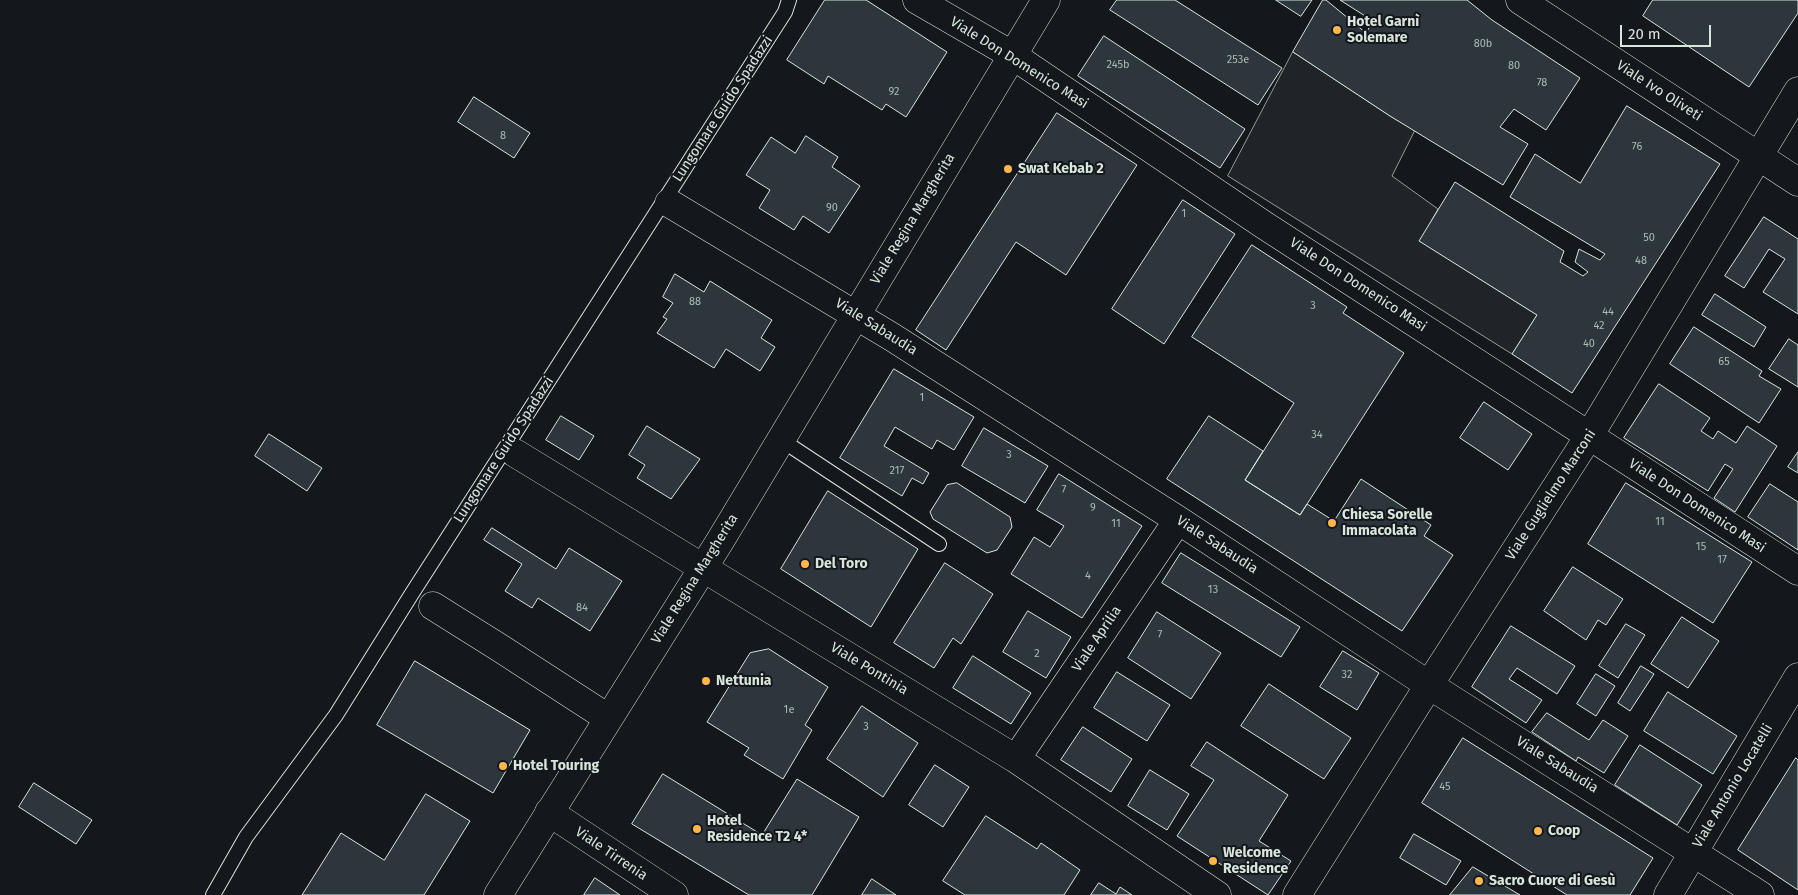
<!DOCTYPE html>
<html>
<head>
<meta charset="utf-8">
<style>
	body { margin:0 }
	#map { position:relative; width:1798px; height:895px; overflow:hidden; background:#14181c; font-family:"Fira Sans",sans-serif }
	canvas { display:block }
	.scale { position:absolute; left:1620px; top:25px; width:91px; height:22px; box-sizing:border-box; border:2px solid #d8e6dc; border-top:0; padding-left:6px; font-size:15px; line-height:18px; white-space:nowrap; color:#d8e6dc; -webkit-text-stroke:4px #14181c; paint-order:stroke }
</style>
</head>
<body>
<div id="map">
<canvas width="1798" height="895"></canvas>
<div class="scale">20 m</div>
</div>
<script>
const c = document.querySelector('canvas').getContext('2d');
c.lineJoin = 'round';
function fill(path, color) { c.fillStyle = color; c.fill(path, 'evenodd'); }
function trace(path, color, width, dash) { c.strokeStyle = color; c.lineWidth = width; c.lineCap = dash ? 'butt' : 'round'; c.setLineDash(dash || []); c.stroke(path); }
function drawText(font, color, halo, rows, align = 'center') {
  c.font = font + ' "Fira Sans",sans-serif'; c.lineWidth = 4; c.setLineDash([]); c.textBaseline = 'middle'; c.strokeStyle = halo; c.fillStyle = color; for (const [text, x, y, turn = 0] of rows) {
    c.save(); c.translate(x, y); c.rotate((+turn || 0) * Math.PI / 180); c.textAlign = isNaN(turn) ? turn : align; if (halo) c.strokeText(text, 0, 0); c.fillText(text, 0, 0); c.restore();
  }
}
const green = new Path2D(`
	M1293,52L1390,116L1415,130L1392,176L1438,209L1420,241L1537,315L1512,354L1228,176Z`);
fill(green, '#202428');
trace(green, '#939e99', 1);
const building = new Path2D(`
	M825,0H866L947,52L906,117L886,104L882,110L828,76L824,84L787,60Z
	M1117,0H1175L1282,68L1258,105L1110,10Z
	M1276,0H1312L1301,16Z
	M1323,0H1326L1366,33L1373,21L1340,0H1467L1492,20L1580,78L1546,130L1514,109L1500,127L1528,144L1503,185L1390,116L1293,52Z
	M1653,0H1798V13L1749,87L1643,16Z
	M1104,36L1245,129L1220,168L1078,76Z
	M474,97L530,133L514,158L458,122Z
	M1627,106L1720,164L1572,393L1512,354L1537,315L1419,241L1455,182L1564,251L1560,262L1583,276L1588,272L1575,262L1579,249L1600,260L1605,254L1510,197L1535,154L1580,183Z
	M1057,113L1137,165L1066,275L1016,242L946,350L916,330Z
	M806,136L838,157L832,167L860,186L829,233L803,216L794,230L759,208L770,190L746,175L771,137L795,153Z
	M1183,200L1235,234L1164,344L1112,309Z
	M1764,217L1798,239V314L1763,292L1785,259L1769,249L1744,288L1725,276Z
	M1252,245L1347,307L1343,313L1404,353L1300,515L1245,480L1294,403L1192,337Z
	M675,274L704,292L710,281L772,320L761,338L775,347L760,371L726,349L714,368L657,333L667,319L663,317L673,303L663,297Z
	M1715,294L1766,327L1754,347L1702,315Z
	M1694,327L1762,371L1759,376L1781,389L1759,423L1670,364Z
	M1789,339L1798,345V387L1769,369Z
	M894,369L974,417L954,450L937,440L932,449L895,427L884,446L929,473L923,484L912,478L902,496L840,458Z
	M1659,384L1710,418L1701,431L1713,439L1718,431L1736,443L1747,426L1777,446L1735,512L1714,498L1733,469L1725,464L1708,491L1624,438Z
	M1484,402L1532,434L1508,470L1460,438Z
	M561,416L594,436L579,460L546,440Z
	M1209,416L1263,451L1245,480L1300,515L1307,504L1334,521L1361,479L1431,525L1424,536L1453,555L1402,631L1167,479Z
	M647,426L700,459L671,499L637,478L645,465L629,455Z
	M984,428L1048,466L1025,503L962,466Z
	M269,434L322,468L307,491L255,456Z
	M1798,452V473L1788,467Z
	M1059,474L1142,526L1082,618L1011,574L1034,537L1050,547L1064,526L1037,510Z
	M957,483L1010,517L1012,527L997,550L987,553L933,519L930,512L947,485Z
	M1626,483L1752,562L1713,623L1588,544Z
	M1770,484L1798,502V550L1748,517Z
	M828,491L918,549L871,627L781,569Z
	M492,528L556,569L569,548L622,581L590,631L538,598L532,608L505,591L522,564L484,540Z
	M1181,553L1300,627L1281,657L1162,583Z
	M945,563L993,594L961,644L953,638L934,668L894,643Z
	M1573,567L1623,599L1606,625L1598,620L1586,640L1544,611Z
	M1028,611L1071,637L1046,678L1003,652Z
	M1157,612L1221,653L1191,699L1128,658Z
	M1682,617L1719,641L1688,688L1651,664Z
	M1626,624L1645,635L1618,678L1599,666Z
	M1511,626L1575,666L1557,694L1517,668L1509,679L1542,700L1526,723L1472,687Z
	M769,649L828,687L805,725L812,730L783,779L744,755L749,748L707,722L750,653Z
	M1343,651L1379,673L1357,710L1320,687Z
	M973,656L1031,693L1011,724L953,688Z
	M415,661L530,730L493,793L377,725Z
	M1641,666L1654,674L1630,711L1618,703Z
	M1117,672L1170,705L1147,741L1094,708Z
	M1596,674L1615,686L1596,716L1577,704Z
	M1269,684L1351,738L1324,779L1241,726Z
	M1668,692L1737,736L1713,774L1644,731Z
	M862,706L918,743L883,797L827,759Z
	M1547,713L1589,740L1603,720L1628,736L1604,773L1578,757L1576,761L1532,732Z
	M1083,727L1132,759L1111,792L1061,760Z
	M1463,738L1653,858L1630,895H1567L1422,803Z
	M1207,742L1288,795L1259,841L1291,861L1268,895L1177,836L1214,780L1191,766Z
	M1640,745L1702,785L1677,825L1615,785Z
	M1796,758L1798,760V890L1738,850Z
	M935,765L969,787L943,827L909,805Z
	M1150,770L1189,794L1167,830L1128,806Z
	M663,774L762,835L797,779L859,817L812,895H749L632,824Z
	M34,783L92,820L76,844L19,807Z
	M426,794L470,821L424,895H302L341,833L384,860Z
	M986,816L1037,849L1041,843L1080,870L1064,895H965L943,881Z
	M1414,834L1461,861L1446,885L1400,858Z
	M1473,867L1520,895H1450Z
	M595,878L620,895H584Z
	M872,879L896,895H862Z
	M1099,883L1116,894L1120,887L1132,895H1091Z`);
fill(building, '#2c363c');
trace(building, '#d8e6dc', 1);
const lane = new Path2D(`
	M780,439L939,544
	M213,895L246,837L336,715L411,595L785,12L789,0`);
const street = new Path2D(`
	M917,0L1012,55L1264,225L1798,571
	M1520,0L1798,182
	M669,203L892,337L1178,520L1429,685L1760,895
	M515,453L1016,759L1217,895
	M433,606L500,648L608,718
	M1016,759L1178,520
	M549,812L674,895
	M1297,895L1429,685L1589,436L1798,91
	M1668,895L1798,677`);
const secondary = new Path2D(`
	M498,895L720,541L1046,0`);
trace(lane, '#d8e6dc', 16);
trace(street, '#d8e6dc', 29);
trace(secondary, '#d8e6dc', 29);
trace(lane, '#14181c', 14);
trace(street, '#14181c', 28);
trace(secondary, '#14181c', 28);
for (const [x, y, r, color] of [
	[1337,30,5,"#ffb74d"],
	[1008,169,5,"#ffb74d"],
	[1332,523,5,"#ffb74d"],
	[805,564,5,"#ffb74d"],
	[706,681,5,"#ffb74d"],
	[503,766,5,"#ffb74d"],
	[697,829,5,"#ffb74d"],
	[1538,831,5,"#ffb74d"],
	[1213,861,5,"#ffb74d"],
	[1479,881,5,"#ffb74d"]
]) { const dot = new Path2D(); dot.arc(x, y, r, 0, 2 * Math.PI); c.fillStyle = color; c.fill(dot); trace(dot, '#14181c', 2); }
drawText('11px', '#adbab4', null, [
	["80b",1483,44],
	["253e",1238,60],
	["245b",1118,65],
	["80",1514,66],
	["78",1542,83],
	["92",894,92],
	["8",503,136],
	["76",1637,147],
	["90",832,208],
	["1",1184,214],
	["50",1649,238],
	["48",1641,261],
	["88",695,302],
	["3",1313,306],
	["44",1608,312],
	["42",1599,326],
	["40",1589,344],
	["65",1724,362],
	["1",922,398],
	["34",1317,435],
	["3",1009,455],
	["217",897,471],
	["7",1064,490],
	["9",1093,508],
	["11",1660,522],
	["11",1116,524],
	["15",1701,547],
	["17",1722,560],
	["4",1088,576],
	["13",1213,590],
	["84",582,608],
	["7",1160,635],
	["2",1037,654],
	["32",1347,675],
	["1e",789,710],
	["3",866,727],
	["45",1445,787]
]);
drawText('bold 14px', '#d8e6dc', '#14181c', [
	["Hotel Garnì",1347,22],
	["Solemare",1347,38],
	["Swat Kebab 2",1018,169],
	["Chiesa Sorelle",1342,515],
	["Immacolata",1342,531],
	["Del Toro",815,564],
	["Nettunia",716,681],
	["Hotel Touring",513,766],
	["Hotel",707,821],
	["Residence T2 4*",707,837],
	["Coop",1548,831],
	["Welcome",1223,853],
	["Residence",1223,869],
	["Sacro Cuore di Gesù",1489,881]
], 'left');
drawText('14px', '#d8e6dc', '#14181c', [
	["Viale Don Domenico Masi",1019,63,32],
	["Viale Ivo Oliveti",1659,91,33],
	["Lungomare Guido Spadazzi",723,109,-57],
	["Viale Regina Margherita",913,219,-59],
	["Viale Don Domenico Masi",1358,285,33],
	["Viale Sabaudia",876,327,32],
	["Lungomare Guido Spadazzi",504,450,-57],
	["Viale Guglielmo Marconi",1551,495,-57],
	["Viale Don Domenico Masi",1697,506,33],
	["Viale Sabaudia",1217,545,33],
	["Viale Regina Margherita",695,579,-58],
	["Viale Aprilia",1097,639,-56],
	["Viale Pontinia",869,669,31],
	["Viale Sabaudia",1557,765,32],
	["Viale Antonio Locatelli",1733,786,-59],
	["Viale Tirrenia",611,854,34]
]);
</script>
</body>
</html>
